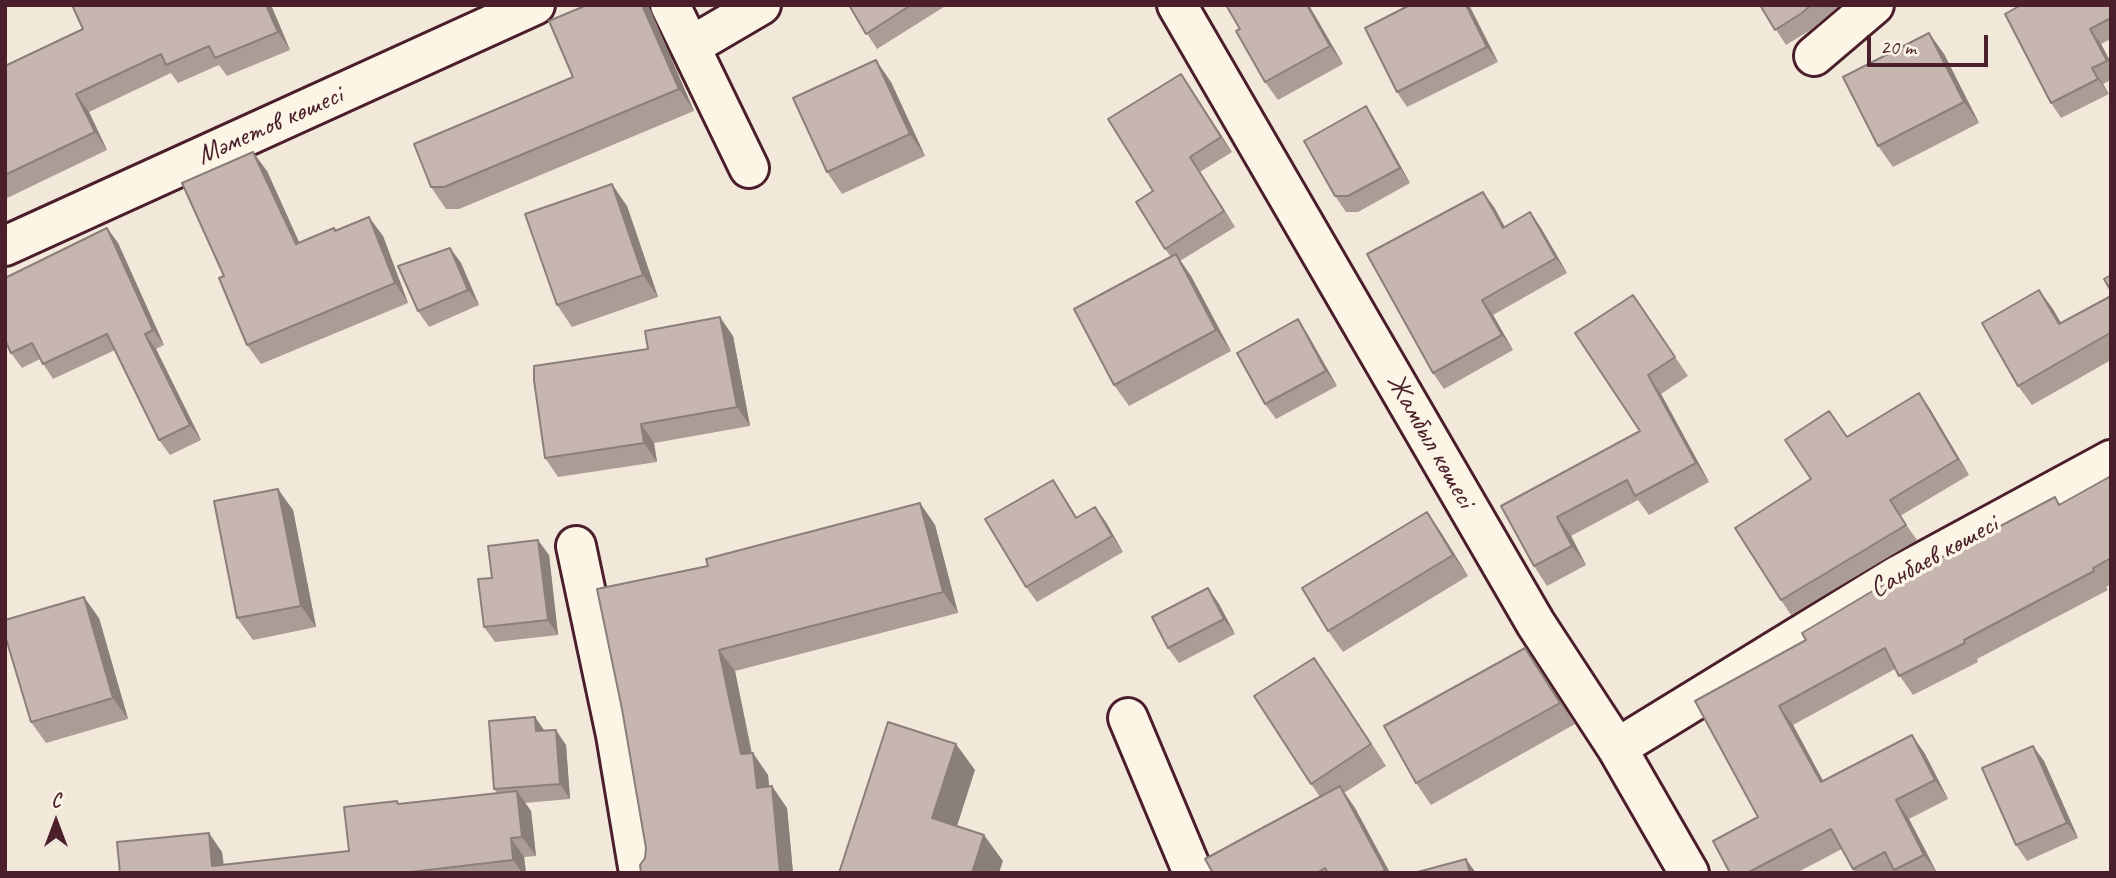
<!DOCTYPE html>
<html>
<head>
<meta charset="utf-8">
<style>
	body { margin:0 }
	#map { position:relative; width:2116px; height:878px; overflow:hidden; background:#f1e8da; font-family:Caveat,sans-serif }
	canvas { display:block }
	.frame { position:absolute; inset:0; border:7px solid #4a1f2b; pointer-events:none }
	.north { position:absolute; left:21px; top:787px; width:70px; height:70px; -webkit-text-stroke:5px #fcf5e5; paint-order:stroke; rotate:0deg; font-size:19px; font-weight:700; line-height:28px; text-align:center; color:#4a1f2b }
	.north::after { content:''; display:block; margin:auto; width:24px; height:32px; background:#4a1f2b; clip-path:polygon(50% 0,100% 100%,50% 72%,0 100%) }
	.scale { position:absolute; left:1867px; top:35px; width:121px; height:32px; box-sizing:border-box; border:4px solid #4a1f2b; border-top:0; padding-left:9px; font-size:21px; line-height:24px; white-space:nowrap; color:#4a1f2b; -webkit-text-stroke:5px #fcf5e5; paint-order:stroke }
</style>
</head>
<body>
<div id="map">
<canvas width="2116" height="878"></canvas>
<div class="frame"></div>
<div class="north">С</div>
<div class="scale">20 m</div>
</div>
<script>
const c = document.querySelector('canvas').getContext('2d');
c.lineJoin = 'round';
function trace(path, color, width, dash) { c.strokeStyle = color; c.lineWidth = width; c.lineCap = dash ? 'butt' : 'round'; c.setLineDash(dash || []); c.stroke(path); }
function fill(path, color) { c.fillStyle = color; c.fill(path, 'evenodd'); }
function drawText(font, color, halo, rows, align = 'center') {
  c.font = font + ' Caveat,sans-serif'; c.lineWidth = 7; c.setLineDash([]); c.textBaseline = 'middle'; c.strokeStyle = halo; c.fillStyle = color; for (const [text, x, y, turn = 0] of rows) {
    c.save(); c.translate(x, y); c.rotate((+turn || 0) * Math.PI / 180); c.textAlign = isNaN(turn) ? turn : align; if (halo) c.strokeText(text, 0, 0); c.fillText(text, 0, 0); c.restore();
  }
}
const minor = new Path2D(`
	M670,5L749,168
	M1177,5L1536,624L1617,748L1689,873
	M691,46L761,5
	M1814,56L1874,5
	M5,246L535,5
	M576,546L616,735L639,873
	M1128,718L1193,873
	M1617,748L1897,576L2111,460`);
trace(minor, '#4a1f2b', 44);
trace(minor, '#fcf5e5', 38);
fill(new Path2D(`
	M72,5H271L290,50L227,76L219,65L178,83L171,73L89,112L107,150L5,199V66L83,29Z
	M947,5L877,49L849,6Z
	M1410,5H1469L1498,62L1407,107L1397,92Z
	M1760,5H1840L1812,29L1786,45Z
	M2111,5V39L2101,44L2111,63V80L2103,84L2109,94L2061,118L2051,103L2005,14Z
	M649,7L694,111L459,209H446L431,187L573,77Z
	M1314,14L1343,64L1278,100L1265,82Z
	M1929,33L1944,54L1979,123L1893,167L1878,146Z
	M891,82L925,156L842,194L827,172Z
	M1192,90L1232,152L1200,172L1235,227L1180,261L1191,276L1231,351L1129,406L1114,385L1171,257L1165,249L1153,191Z
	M1376,122L1410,183L1358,212H1346L1335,196Z
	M267,171L299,243L336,231L383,236L408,303L261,364L247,345L224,276Z
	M627,206L658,297L572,327L557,305Z
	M1494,207L1505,227L1530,212L1541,228L1567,273L1493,315L1513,350L1444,389L1433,373Z
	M107,228L118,243L164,345L156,349L201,440L170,455L159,440L115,350L53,379L40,359L22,368L11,353Z
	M450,248L461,263L479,305L429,327L418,311Z
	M2039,290L2061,323L2111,296V360L2032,405L2018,386Z
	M1633,295L1688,376L1661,394L1709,482L1649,515L1638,500L1571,536L1586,565L1547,586L1534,566L1501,506L1640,431Z
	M1298,319L1308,335L1337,386L1276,419L1265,404Z
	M733,336L750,426L654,443L657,462L558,477L545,458L648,349Z
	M1919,393L1930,409L1969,475L1900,516L1917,540L1791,615L1781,600L1811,479L1847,436Z
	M2111,476V584L2106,587L2108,590L1977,659L1978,662L1913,695L1895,669L1793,725L1823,781L1912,735L1925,754L1948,799L1909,819L1937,873H1855L1842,849L1796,873H1730L1758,817L1695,701L1806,640L1931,563L2060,505Z
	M1053,480L1077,518L1095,507L1123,552L1037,602L1026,587Z
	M920,503L935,525L958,613L735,671L752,753L768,775L769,787L787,808L793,873H641L708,566Z
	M293,510L316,627L253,640L237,618Z
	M1427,512L1442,534L1468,576L1343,652L1328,631Z
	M549,555L558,635L495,642L484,627Z
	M1208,588L1219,604L1235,634L1179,663L1168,648Z
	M99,618L128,719L46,743L31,722Z
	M1525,648L1575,724L1431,805L1416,783Z
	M1329,679L1386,766L1344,793L1355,808L1390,873H1213L1320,797L1311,784Z
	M535,717L544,731L566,745L570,799L525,803L531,811L536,856L524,857L526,873H120L222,852L224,865L349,851L400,804L497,793L494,789Z
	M2044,761L2078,838L2027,861L2016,845Z`), '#ab9d96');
fill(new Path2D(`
	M266,5H271L290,50L278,32Z
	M642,5H647L649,7L694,111L679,89Z
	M1307,5H1309L1314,14L1343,64L1330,46Z
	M1466,5H1469L1498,62L1487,47Z
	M2090,29L2101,44L2111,63V66Z
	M1929,33L1944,54L1979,123L1964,102Z
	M876,60L891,82L925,156L910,134Z
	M2092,68L2103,84L2109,94L2098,79Z
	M1181,74L1192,90L1232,152L1221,137Z
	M76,94L89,112L107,150L95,132Z
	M1366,106L1376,122L1410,183L1400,168Z
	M253,152L267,171L309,264L296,244Z
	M1190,157L1200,172L1235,227L1224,211Z
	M612,184L627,206L658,297L643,275Z
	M1483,192L1494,207L1513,243L1503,228Z
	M1530,212L1541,228L1567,273L1556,258Z
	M369,217L383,236L408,303L395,283Z
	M107,228L118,243L164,345L153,330Z
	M450,248L461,263L479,305L468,290Z
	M1176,254L1191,276L1231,351L1216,330Z
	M2039,290L2053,309L2073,344L2059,324Z
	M1482,300L1493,315L1513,350L1502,335Z
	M720,317L733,336L750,426L737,407Z
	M1298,319L1308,335L1337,386L1326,371Z
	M145,334L156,349L201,440L190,425Z
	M1648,375L1661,394L1709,482L1696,463Z
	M1919,393L1930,409L1969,475L1958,459Z
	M641,424L654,443L657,462L644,443Z
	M1053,480L1063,495L1087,534L1076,518Z
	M278,489L293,510L316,627L301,606Z
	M920,503L935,525L958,613L943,592Z
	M1095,507L1106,522L1123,552L1112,536Z
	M1427,512L1442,534L1468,576L1453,555Z
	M1557,517L1571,536L1586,565L1572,546Z
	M538,540L549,555L558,635L548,620Z
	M1208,588L1219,604L1235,634L1224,619Z
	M84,597L99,618L128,719L113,698Z
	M1525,648L1540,670L1575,724L1560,703Z
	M719,650L735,671L754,766L753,753L768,775L772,810L757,788L741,754Z
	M1314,658L1329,679L1386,766L1371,744Z
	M1779,706L1793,725L1834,801L1821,782Z
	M535,717L546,733L536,731Z
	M556,730L566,745L570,799L560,784Z
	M1912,735L1925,754L1948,799L1935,780Z
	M956,744L975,770L951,845L932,818Z
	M2033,746L2044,761L2078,838L2067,823Z
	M772,786L787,808L793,873H780Z
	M1340,786L1355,808L1390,873H1387L1385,870Z
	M517,791L531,811L536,856L522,837Z
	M1896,800L1909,819L1937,873L1924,855Z
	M209,833L222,852L224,873L212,866Z
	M984,835L1003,861L999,873H972Z
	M511,838L524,857L526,873H522L513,860Z
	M1466,859L1476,873H1470Z`), '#8b7f7a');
const building = new Path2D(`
	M72,5H266L278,32L215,58L209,46L166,65L161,54L76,94L95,132L5,175V66L83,29Z
	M587,5H642L679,89L444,187H431L414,144L573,77L549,21Z
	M849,5H911L866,34Z
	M1226,5H1307L1330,46L1265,82L1236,31L1240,29Z
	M1410,5H1466L1487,47L1397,92L1365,28Z
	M1760,5H1811L1802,13L1775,30Z
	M2021,5H2111V18L2090,29L2107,61L2092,68L2098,79L2051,103L2005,14Z
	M1929,33L1964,102L1878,146L1843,77Z
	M876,60L910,134L827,172L793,98Z
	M1181,74L1221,137L1190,157L1224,211L1165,249L1136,202L1153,191L1108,119Z
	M1366,106L1400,168L1348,196H1335L1304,141Z
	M253,152L296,244L334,228L335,231L369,217L395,283L247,345L219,278L224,276L182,183Z
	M612,184L643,275L557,305L525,214Z
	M1483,192L1503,228L1530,212L1556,258L1482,300L1502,335L1433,373L1367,254Z
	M107,228L153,330L145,334L190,425L159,440L107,334L43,364L32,343L11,353L5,340V278Z
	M450,248L468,290L418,311L398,266Z
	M1176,254L1216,330L1114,385L1074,309Z
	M2111,275V291L2104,279Z
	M2039,290L2059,324L2111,296V334L2110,333L2018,386L1982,323Z
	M1633,295L1675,357L1648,375L1696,463L1635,496L1627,480L1557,517L1572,546L1534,566L1501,506L1640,431L1575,333Z
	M720,317L737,407L641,424L644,443L545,458L534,380V366L648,349L645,331Z
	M1298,319L1326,371L1265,404L1237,353Z
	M1919,393L1958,459L1890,500L1906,525L1781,600L1735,528L1811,479L1785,440L1829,411L1847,437Z
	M2111,476V558L2093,568L2094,571L1964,640L1965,643L1899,676L1885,648L1779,706L1821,782L1912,735L1935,780L1896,800L1924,855L1894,870L1885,852L1853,869L1831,829L1747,873H1730L1713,841L1758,817L1695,701L1806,640L1802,633L1928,558L1931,563L2055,497L2059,505Z
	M1053,480L1076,518L1095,507L1112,536L1026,587L985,519Z
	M278,489L301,606L237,618L214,501Z
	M920,503L943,592L719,650L741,754L753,753L757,788L772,786L780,873H641L640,865L645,858L646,848L622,709L597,589L708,566L706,559Z
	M1427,512L1453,555L1328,631L1302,588Z
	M538,540L548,620L484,627L478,579L492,578L488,546Z
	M1208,588L1224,619L1168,648L1152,617Z
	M84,597L113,698L31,722L5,635V620Z
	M1525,648L1560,703L1416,783L1384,726Z
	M1314,658L1371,744L1311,784L1254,696Z
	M535,717L536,731L556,730L560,784L494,789L489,721Z
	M888,722L956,744L932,818L984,835L972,873H839Z
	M2033,746L2067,823L2016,845L1982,768Z
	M1340,786L1385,870L1380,873H1328L1325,868L1316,873H1213L1205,859Z
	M517,791L522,837L511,838L513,860L402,873H120L117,842L209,833L212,866L349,851L344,807L397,801L398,804Z
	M1466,859L1470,873H1414Z`);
fill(building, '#c7b6af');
trace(building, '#8b7f7a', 2);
drawText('28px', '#4a1f2b', '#fcf5e5', [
	["Мәметов көшесі",270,126,-24],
	["Жамбыл көшесі",1430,441,60],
	["Санбаев көшесі",1934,557,-29]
]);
</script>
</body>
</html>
